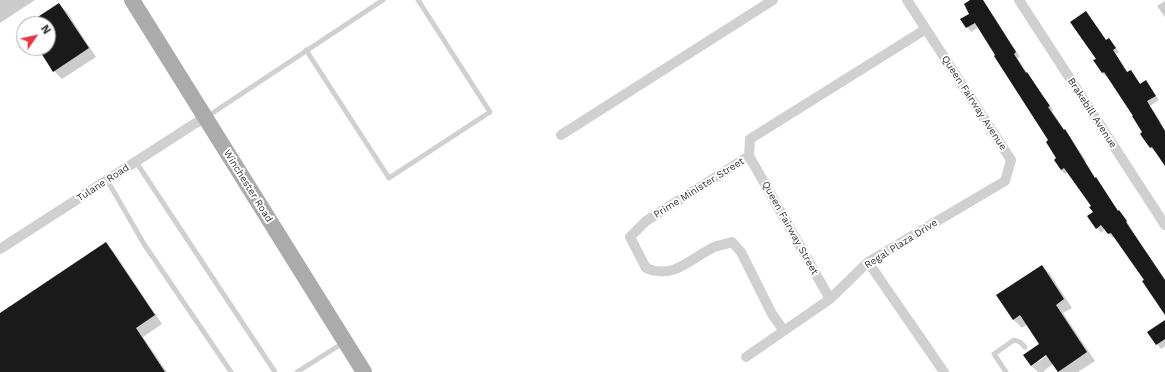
<!DOCTYPE html>
<html>
<head>
<meta charset="utf-8">
<style>
	body { margin:0 }
	#map { position:relative; width:1165px; height:372px; overflow:hidden; background:#fff; font-family:"Work Sans",sans-serif }
	canvas { display:block }
	.north { position:absolute; left:16px; top:16px; width:40px; height:40px; box-sizing:border-box; background:#fff; border:1px solid #adadad; border-radius:50%; rotate:56deg; font-size:11px; font-weight:700; line-height:16px; text-align:center; color:#333 }
	.north::after { content:''; display:block; margin:auto; width:14px; height:18px; background:#e63946; clip-path:polygon(50% 0,100% 100%,50% 72%,0 100%) }
</style>
</head>
<body>
<div id="map">
<canvas width="1165" height="372"></canvas>
<div class="north">N</div>
</div>
<script>
const c = document.querySelector('canvas').getContext('2d');
c.lineJoin = 'round';
function fill(path, color) { c.fillStyle = color; c.fill(path, 'evenodd'); }
function trace(path, color, width, dash) { c.strokeStyle = color; c.lineWidth = width; c.lineCap = dash ? 'butt' : 'round'; c.setLineDash(dash || []); c.stroke(path); }
function drawText(font, color, halo, rows, align = 'center') {
  c.font = font + ' "Work Sans",sans-serif'; c.lineWidth = 4; c.setLineDash([]); c.textBaseline = 'middle'; c.strokeStyle = halo; c.fillStyle = color; for (const [text, x, y, turn = 0] of rows) {
    c.save(); c.translate(x, y); c.rotate((+turn || 0) * Math.PI / 180); c.textAlign = isNaN(turn) ? turn : align; if (halo) c.strokeText(text, 0, 0); c.fillText(text, 0, 0); c.restore();
  }
}
fill(new Path2D(`
	M0,0H35L0,23Z
	M972,0H983L1020,57L1017,58L1053,110L1052,111L1065,131L1069,135L1086,161L1084,162L1119,212L1123,216L1130,226L1129,227L1165,279V314L1145,280L1115,237L1113,238L1105,229L1101,233L1097,228L1092,207L1068,172L1065,174L1061,170L1050,140L978,27L971,32L962,20L970,14Z
	M1164,0H1165V17L1157,6L1165,1Z
	M59,4L67,12L96,57L62,79L54,71L39,48H48V24H29Z
	M1086,12L1107,41L1109,39L1113,44L1119,52L1116,54L1128,73L1130,71L1141,85L1146,82L1159,100L1150,106L1161,122L1160,123L1165,130L1164,131L1165,133V164L1156,151L1155,152L1151,148L1141,134L1144,132L1134,116L1108,76L1107,77L1102,73L1097,59Z
	M106,244L114,252L162,324L143,337L167,372H0V315Z
	M1042,266L1050,274L1072,308L1063,313L1095,361L1078,372H1059L1053,364L1042,372H1038L1032,366L1051,353L1050,352L1031,365L1025,355L1041,345L1027,324L1022,328L1014,320L998,296Z
	M1165,321V346L1161,349L1148,332Z`), '#0003');
fill(new Path2D(`
	M970,0H983L1016,52L1014,54L1026,73L1027,72L1043,96L1050,106L1048,107L1064,130L1065,129L1095,178L1096,177L1118,211L1119,210L1127,221L1126,222L1165,280V315L1142,281L1144,280L1111,233L1108,234L1101,225L1096,229L1087,216L1093,212L1089,207L1091,206L1064,168L1061,170L1054,160L1056,158L1046,142L1048,140L994,56L995,55L975,23L966,28L960,19L969,14L964,4Z
	M59,3L89,48L53,72L38,48H48V24H27Z
	M1086,11L1106,40L1109,38L1116,48L1113,50L1127,72L1131,70L1140,84L1146,80L1156,96L1147,101L1165,131V166L1152,147L1150,148L1140,134L1142,132L1132,116H1133L1104,72L1102,73L1093,60L1096,59L1070,22Z
	M106,242L155,315L136,328L165,372H0V313Z
	M1042,265L1064,299L1056,305L1087,352L1058,372L1046,355L1031,366L1023,355L1039,344L1020,315L1013,320L996,295Z
	M1165,320V339L1156,345L1147,332Z`), '#1a1a1a');
trace(new Path2D(`
	M306,50L389,178L490,112L418,0
	M208,116L383,0
	M136,162L275,372
	M107,180L144,244L231,372
	M1038,365L1042,372
	M297,372L343,343
	M1006,372L994,354L1014,340L1020,342L1025,347`), '#d0d0d0', 5);
trace(new Path2D(`
	M1019,0L1165,225
	M561,135L773,0
	M749,156L830,299
	M0,249L205,117
	M868,262L944,372
	M784,331L772,314L741,252L732,242C727,244 720,245 714,247C691,258 674,280 646,268L630,237L646,221L749,156L750,139L926,29
	M746,357L830,299L868,262L1005,181L1011,160L907,0`), '#d0d0d0', 10);
trace(new Path2D(`
	M132,0L364,372`), '#ababab', 16);
drawText('10px', '#333', '#fff', [
	["Queen Fairway Avenue",974,103,57],
	["Brakebill Avenue",1092,113,57],
	["Tulane Road",103,183,-33],
	["Winchester Road",248,186,58],
	["Prime Minister Street",699,188,-32],
	["Queen Fairway Street",790,228,61],
	["Regal Plaza Drive",901,244,-32]
]);
</script>
</body>
</html>
